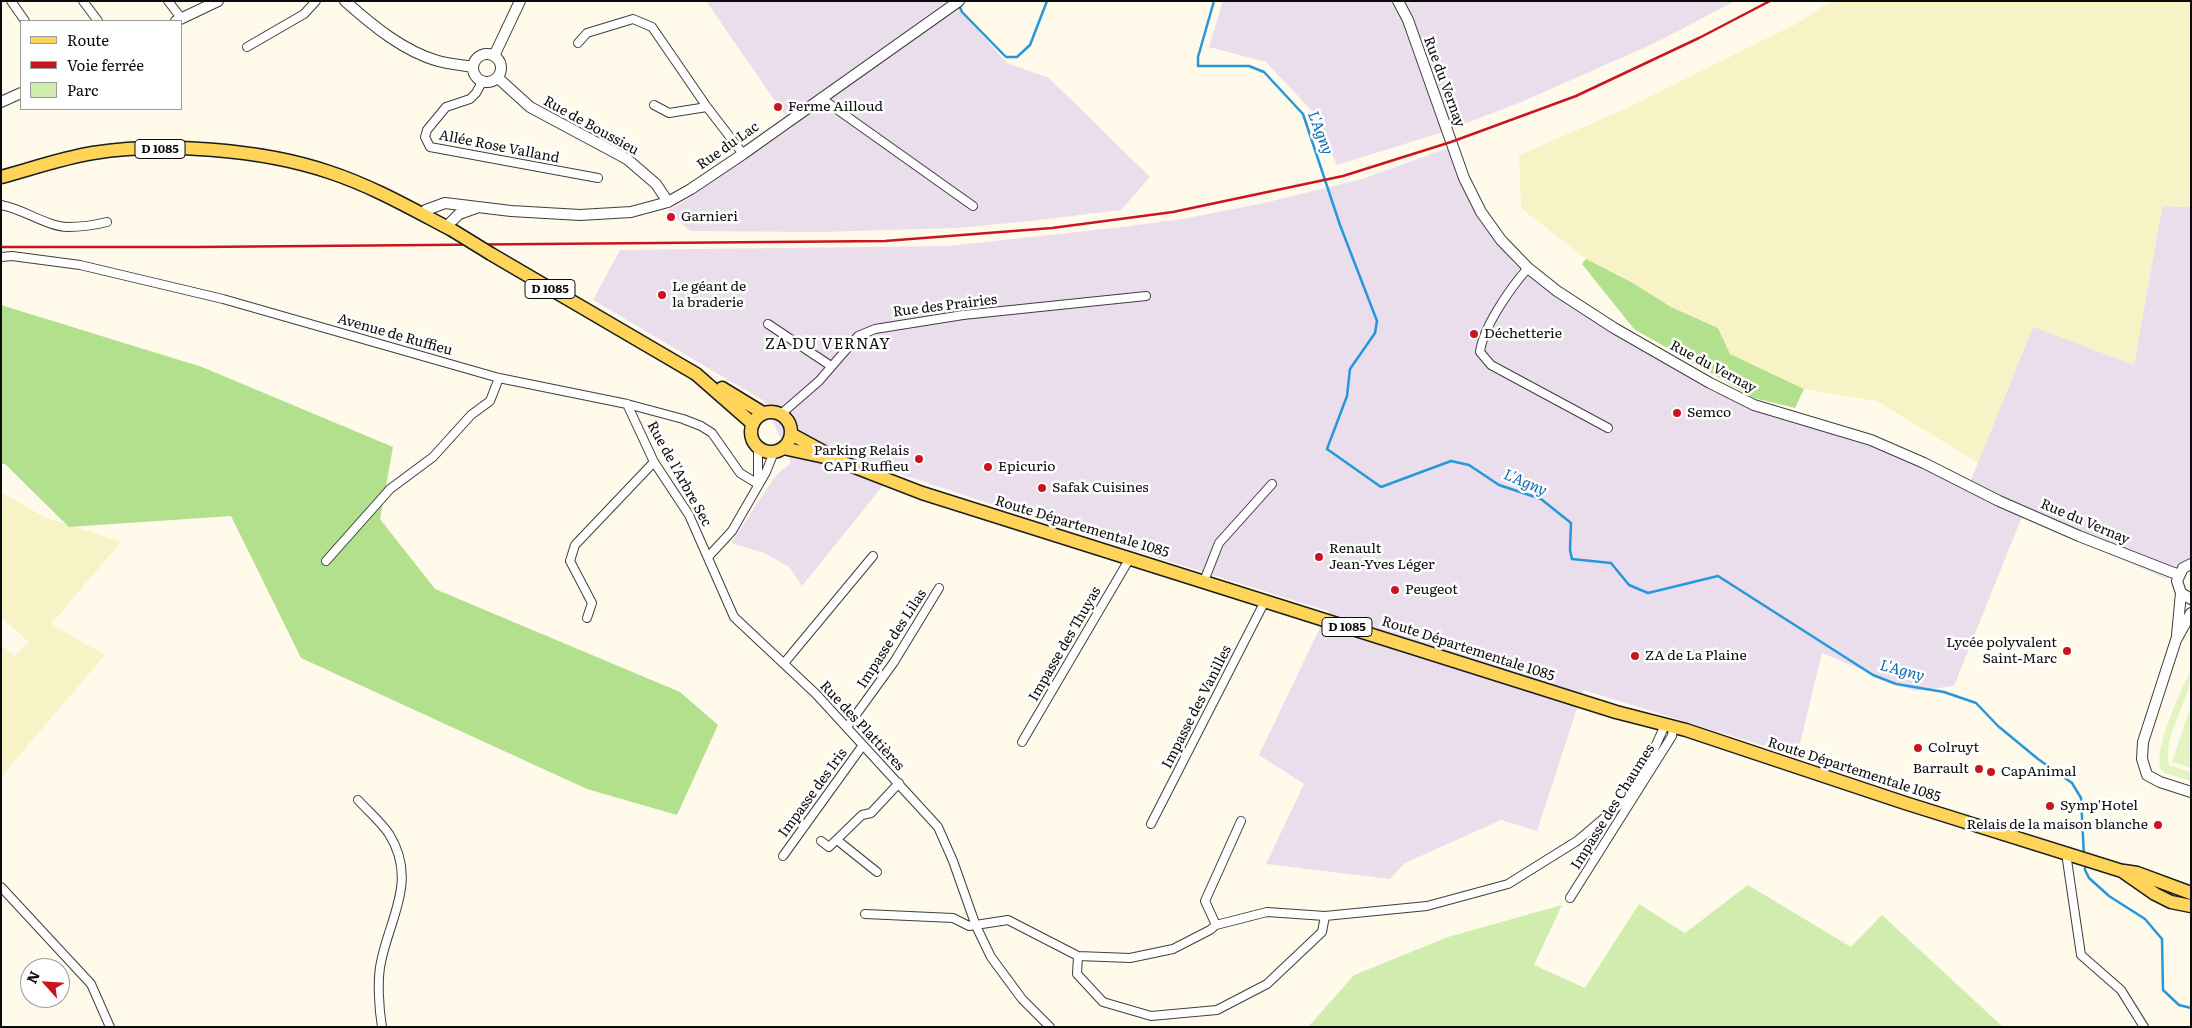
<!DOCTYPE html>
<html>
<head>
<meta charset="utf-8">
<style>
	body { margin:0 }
	#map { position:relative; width:2192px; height:1028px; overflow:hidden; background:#fffae9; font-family:Literata,serif }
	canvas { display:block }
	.frame { position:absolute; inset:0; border:2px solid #0b0b0b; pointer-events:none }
	.legend { position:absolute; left:20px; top:20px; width:162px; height:90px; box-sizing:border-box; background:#fff; border:1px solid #9d9d9d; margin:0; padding:6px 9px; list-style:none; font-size:15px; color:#0b0b0b }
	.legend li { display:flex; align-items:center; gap:10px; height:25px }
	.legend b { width:25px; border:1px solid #9d9d9d }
	.north { position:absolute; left:20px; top:958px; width:50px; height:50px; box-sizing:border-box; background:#fff; border:1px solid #9d9d9d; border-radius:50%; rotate:296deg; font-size:14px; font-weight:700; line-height:20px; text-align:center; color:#0b0b0b }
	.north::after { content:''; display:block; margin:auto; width:18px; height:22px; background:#c91521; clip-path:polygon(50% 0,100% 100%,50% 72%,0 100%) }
</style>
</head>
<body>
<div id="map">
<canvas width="2192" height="1028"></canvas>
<div class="frame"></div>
<ul class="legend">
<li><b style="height:6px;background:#ffd459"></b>Route</li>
<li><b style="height:6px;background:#c91521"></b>Voie ferrée</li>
<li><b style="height:14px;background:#d0edaf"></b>Parc</li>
</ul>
<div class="north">N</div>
</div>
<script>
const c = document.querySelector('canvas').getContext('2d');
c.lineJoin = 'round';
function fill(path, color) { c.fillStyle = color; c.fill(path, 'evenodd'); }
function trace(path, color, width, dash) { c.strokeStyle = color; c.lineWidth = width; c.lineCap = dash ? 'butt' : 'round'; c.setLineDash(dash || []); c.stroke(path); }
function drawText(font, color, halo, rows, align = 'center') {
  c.font = font + ' Literata,serif'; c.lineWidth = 5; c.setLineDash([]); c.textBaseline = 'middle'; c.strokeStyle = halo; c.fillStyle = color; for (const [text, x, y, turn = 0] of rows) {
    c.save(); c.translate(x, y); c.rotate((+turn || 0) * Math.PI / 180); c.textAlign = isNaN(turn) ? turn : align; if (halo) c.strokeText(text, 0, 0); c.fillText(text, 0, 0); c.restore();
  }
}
fill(new Path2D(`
	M706,1H952L1007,63L1049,78L1150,177L1121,210L1031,221L957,228L821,232L690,231L668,210L683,202L793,127Z
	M1223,1H1735L1655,43L1519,103L1443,132L1337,165L1312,111L1266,62L1209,47Z
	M1448,148L1471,206L1514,264L1572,308L1713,392L1871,443L1968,487L2033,326L2134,365L2162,206L2191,207V564L2167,579L2022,517L1954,686L1915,691L1822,653L1797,756L1583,690L1537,831L1501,820L1405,863L1390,879L1266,864L1304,784L1259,755L1328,611L1094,538L894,472L802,586L789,567L764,553L731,543L776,475L791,463L764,401L593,300L620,250L948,246L1114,228L1183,219L1264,203L1362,179Z`), '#eadeec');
fill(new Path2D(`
	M1831,1H2191V207L2162,206L2134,365L2033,327L1978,463L1877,401L1804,389L1730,354L1718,328L1671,307L1633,283L1586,259L1521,208L1519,155L1623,110L1796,24Z
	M1,492L44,517L121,542L51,624L105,655L1,777V645L14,656L29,642L1,617Z`), '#f8f3c6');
fill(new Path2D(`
	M1748,885L1851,947L1882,915L2003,1027H1308L1354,975L1448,937L1562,905L1534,965L1585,988L1639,904L1685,933Z`), '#d0edaf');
fill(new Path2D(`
	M1586,259L1633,283L1671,307L1718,328L1730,354L1804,389L1795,408L1754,398L1634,329L1582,264Z
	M1,305L202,367L393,447L380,519L435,589L680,692L718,725L677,815L587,789L301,658L231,516L69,527L5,464H1Z`), '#b3e08c');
fill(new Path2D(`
	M2191,671C2191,701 2162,735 2169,765L2191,772V781L2164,773C2162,770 2160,768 2160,766C2155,747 2181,688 2191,671Z
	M2191,705V768L2172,762Z`), '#e3f4c2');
trace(new Path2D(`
	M1214,1L1198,57V66H1249L1264,72L1303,114L1340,225L1377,321L1375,333L1350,369L1347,396L1327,449L1381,487L1451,461L1469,465L1499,485L1541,499L1571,523L1570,550L1572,559L1611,563L1629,585L1648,593L1718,576L1873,675L1896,684L1944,692L1976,703L1998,726L2038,759L2072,783L2081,798L2084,856
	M959,5L962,12L1006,57H1017L1030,45L1047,1
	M2085,864V870L2089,878L2109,896L2145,919L2162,939L2163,990L2179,1005L2191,1008`), '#2797dc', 2.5);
const minor = new Path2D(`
	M11,1L25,21
	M83,1L98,21
	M168,1L182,19
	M578,43L587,33L633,19L652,27L707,107L743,154
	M247,47L304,14L316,1
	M482,82L476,93L470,99L446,107L427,130L425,137L430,147L598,178
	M821,98L973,206
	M654,105L669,113L707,107
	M1,205C24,209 45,226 68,227C81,227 95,225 107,222
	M1,257L12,256L80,265L223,299L499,378L627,404L683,419L701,426L712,433L740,473L758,484
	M1528,268C1511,287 1483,327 1480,352L1491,365L1608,428
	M768,324L831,366
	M627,404L654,462L689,515L734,617L816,694L938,827L953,861L976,926L991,957L1022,999L1050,1027
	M781,414L819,381L858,336L875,329L963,315L1146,296
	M758,482V447
	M708,557L732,531L766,472L774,452
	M326,561L390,489L433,457L471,415L490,401L499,378
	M1204,581L1219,543L1272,484
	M587,618L592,603L570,561L575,545L654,462
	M785,662L873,556
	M847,727L894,662L939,588
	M1022,742L1130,558
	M358,800C368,811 381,822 389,834C418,880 390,917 381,962C377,980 379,1009 382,1027
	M1151,824L1265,601
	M837,840L877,872
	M821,841L829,847L862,815L871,813L899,783
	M2066,853L2081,955L2121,990L2144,1027
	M783,856L863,745
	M1,887L91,984L110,1027
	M1570,898L1672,736L1673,727
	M865,914L953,918L969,926L1008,920L1078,956L1130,958L1173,949L1210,930L1216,925L1267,912L1325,916L1427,906L1508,884L1577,841L1624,801L1650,758L1665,725
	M1216,925L1205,901L1241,821
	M1078,956L1077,974L1103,1002L1151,1016L1217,1010L1267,984L1322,932L1325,916`);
const tertiary = new Path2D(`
	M345,1C372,25 403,51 438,61C449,64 461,65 473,67
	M1398,1L1408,20L1464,178L1481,212L1501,240L1528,268L1557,291L1614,328L1710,383L1754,405L1871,440L1924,463L1999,501L2079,536L2179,575
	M176,21L218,1
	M473 68a14 14 0 1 1 28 0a14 14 0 1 1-28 0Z
	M494,56L520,1
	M498,78L530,107L627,159L656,184L668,202
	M1,102L21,93
	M422,214L426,210L445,203L511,211L580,215L631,212L668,202L691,189L743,154L959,1
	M446,227L459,214L476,208
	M2191,564L2183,568L2177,581L2181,593L2191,599
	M2191,613L2176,640L2143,742L2142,759L2147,775L2160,782L2191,792
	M2177,635L2181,593`);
const primary = new Path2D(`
	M1,177C31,169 62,158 93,153C163,142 261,149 329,172C372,186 412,209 452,230
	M491,254L696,374L753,424
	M722,388L763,413
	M751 432a20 20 0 1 1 40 0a20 20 0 1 1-40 0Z
	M791,434L824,452
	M783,448L834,459L922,493L1616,712L1686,730L1905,803L2122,871L2155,894L2171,902L2191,906
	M2124,871L2137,873L2191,893`);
trace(minor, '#3e3e3e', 10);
trace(tertiary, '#3e3e3e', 12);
trace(primary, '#1c1c1c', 15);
trace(minor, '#fff', 8);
trace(tertiary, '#fff', 10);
trace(primary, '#ffd459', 12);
trace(new Path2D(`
	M1,247H197L885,241L1052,228L1173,212L1343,176L1451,142L1576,96L1699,38L1770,1`), '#c91521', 2.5);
const primaryBridge = new Path2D(`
	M452,230L491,254`);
trace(primaryBridge, '#1c1c1c', 15, []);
trace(primaryBridge, '#ffd459', 12);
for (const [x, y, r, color] of [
	[778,107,5,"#c91521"],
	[671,217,5,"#c91521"],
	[662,295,5,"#c91521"],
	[1474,334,5,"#c91521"],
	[1677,413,5,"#c91521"],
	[919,459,5,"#c91521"],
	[988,467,5,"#c91521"],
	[1042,488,5,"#c91521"],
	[1319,557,5,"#c91521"],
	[1395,590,5,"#c91521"],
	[2067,651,5,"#c91521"],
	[1635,656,5,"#c91521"],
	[1918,748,5,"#c91521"],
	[1979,769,5,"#c91521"],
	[1991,772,5,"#c91521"],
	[2050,806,5,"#c91521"],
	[2158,825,5,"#c91521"]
]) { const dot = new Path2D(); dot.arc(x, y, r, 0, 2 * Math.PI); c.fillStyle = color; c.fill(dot); trace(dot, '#fff', 2); }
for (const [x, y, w] of [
	[160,149,50],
	[550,289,50],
	[1347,627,50]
]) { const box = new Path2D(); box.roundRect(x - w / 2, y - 9.5, w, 19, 4); c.fillStyle = '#fff'; c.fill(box); trace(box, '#0b0b0b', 1); }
drawText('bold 12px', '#0b0b0b', null, [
	["D 1085",160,149],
	["D 1085",550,289],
	["D 1085",1347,627]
]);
drawText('14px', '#0b0b0b', '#fff', [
	["Rue du Vernay",1444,82,70],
	["Rue de Boussieu",591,126,29],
	["Rue du Lac",728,146,-35],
	["Allée Rose Valland",499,147,11],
	["Rue des Prairies",945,306,-7],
	["Avenue de Ruffieu",395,335,16],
	["Rue du Vernay",1713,367,28],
	["Rue de l'Arbre Sec",679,474,61],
	["Rue du Vernay",2085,522,23],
	["Route Départementale 1085",1082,527,17],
	["Impasse des Lilas",892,639,-57],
	["Impasse des Thuyas",1065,644,-60],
	["Route Départementale 1085",1468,649,18],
	["Impasse des Vanilles",1197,707,-63],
	["Rue des Plattières",862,726,47],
	["Route Départementale 1085",1854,770,18],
	["Impasse des Iris",813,793,-54],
	["Impasse des Chaumes",1613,807,-58]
]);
drawText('14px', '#0b0b0b', '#fff', [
	["Ferme Ailloud",788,107],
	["Garnieri",681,217],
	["Le géant de",672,287],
	["la braderie",672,303],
	["Déchetterie",1484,334],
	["Semco",1687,413],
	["Parking Relais",909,451,"right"],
	["CAPI Ruffieu",909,467,"right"],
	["Epicurio",998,467],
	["Safak Cuisines",1052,488],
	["Renault",1329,549],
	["Jean-Yves Léger",1329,565],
	["Peugeot",1405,590],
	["Lycée polyvalent",2057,643,"right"],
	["Saint-Marc",2057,659,"right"],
	["ZA de La Plaine",1645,656],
	["Colruyt",1928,748],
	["Barrault",1969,769,"right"],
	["CapAnimal",2001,772],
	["Symp'Hotel",2060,806],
	["Relais de la maison blanche",2148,825,"right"]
], 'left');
drawText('italic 15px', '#0866a9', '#fff', [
	["L'Agny",1320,133,69],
	["L'Agny",1525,483,23],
	["L'Agny",1902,671,15]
]);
c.letterSpacing = '1px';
drawText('15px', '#0b0b0b', '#fff', [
	["ZA DU VERNAY",828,345]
]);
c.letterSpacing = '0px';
</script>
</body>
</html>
